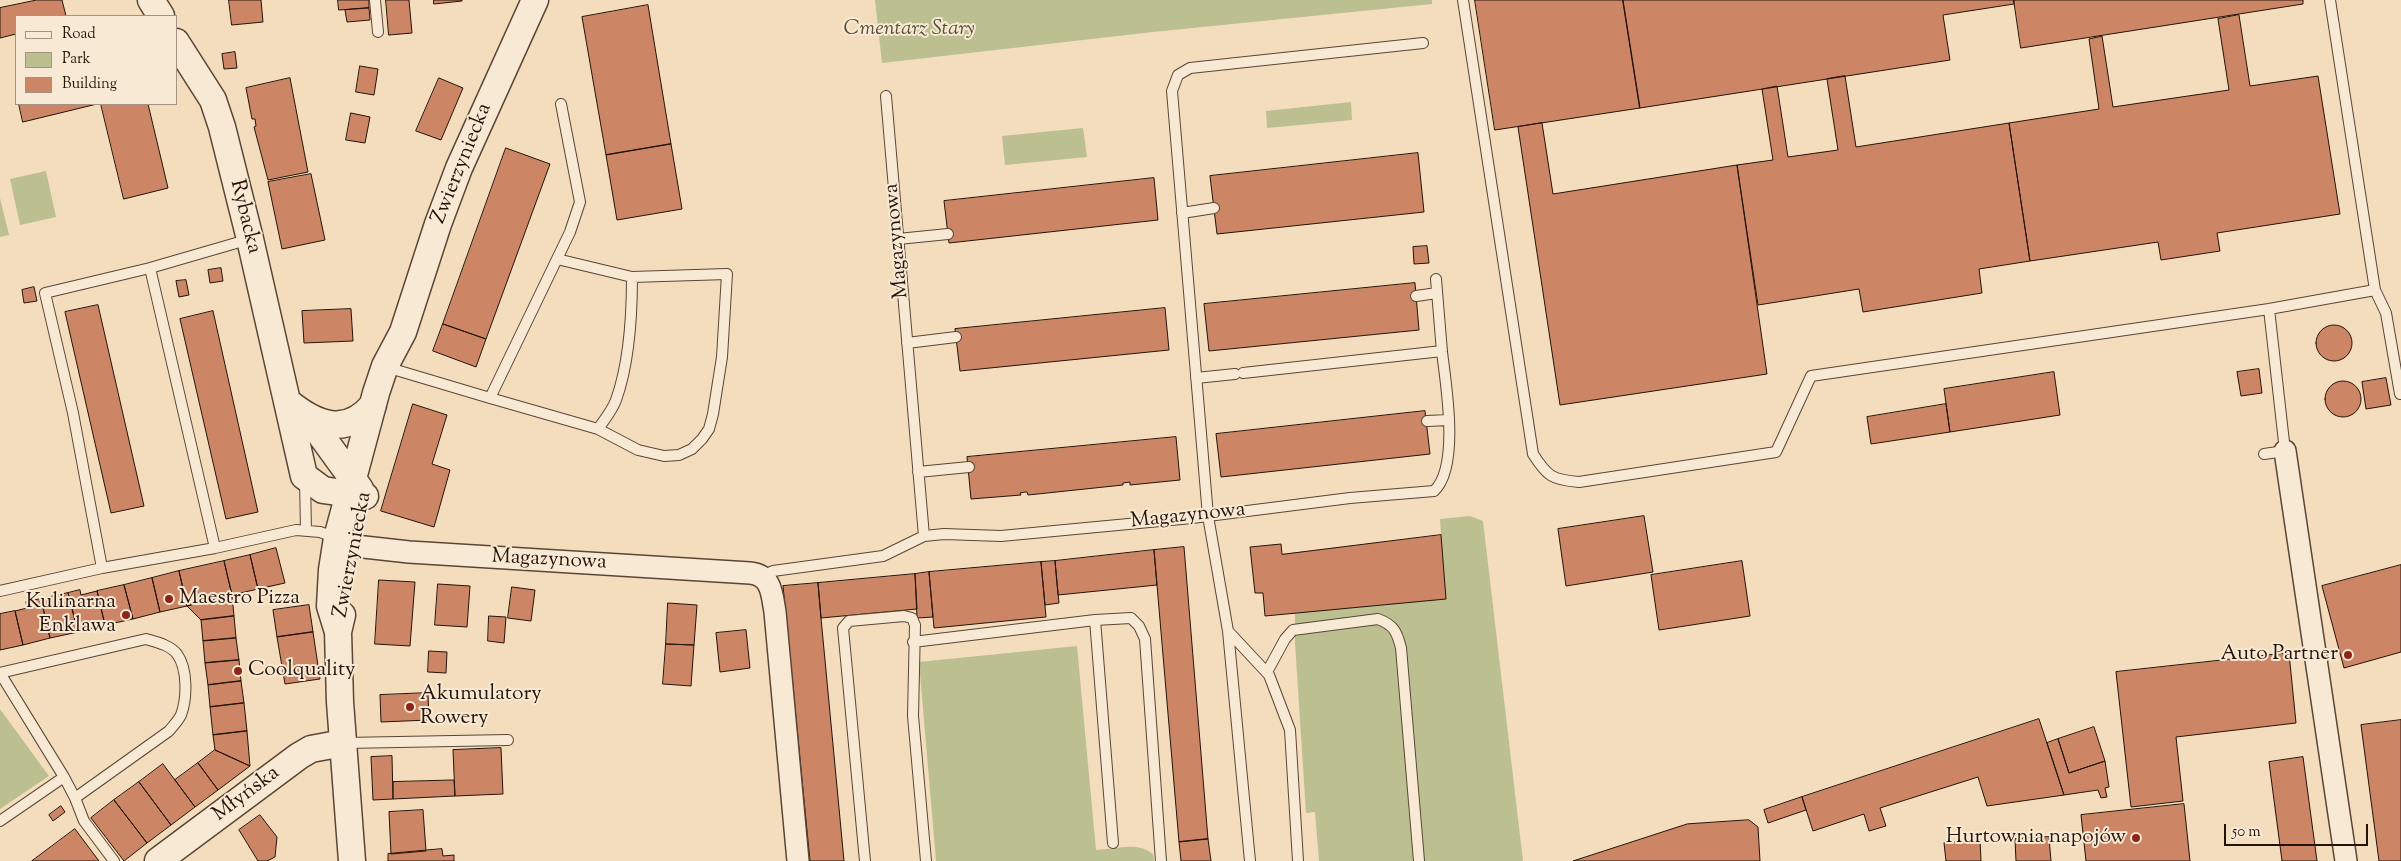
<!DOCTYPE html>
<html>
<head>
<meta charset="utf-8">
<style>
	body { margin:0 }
	#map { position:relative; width:2401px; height:861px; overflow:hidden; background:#f4ddbd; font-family:"Sorts Mill Goudy",serif }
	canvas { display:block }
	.legend { position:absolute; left:15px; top:15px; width:162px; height:90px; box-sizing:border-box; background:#f8e9d4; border:1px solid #a49383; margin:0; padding:6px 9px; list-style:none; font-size:15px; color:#251309 }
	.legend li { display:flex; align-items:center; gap:10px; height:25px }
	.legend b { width:25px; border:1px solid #a49383 }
	.scale { position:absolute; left:2224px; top:824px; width:144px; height:22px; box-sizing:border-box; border:2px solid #251309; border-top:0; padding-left:6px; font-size:15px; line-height:18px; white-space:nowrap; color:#251309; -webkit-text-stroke:4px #f8e9d4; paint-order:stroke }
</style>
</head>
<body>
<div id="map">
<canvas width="2401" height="861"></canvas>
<ul class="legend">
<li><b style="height:6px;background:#f8e9d4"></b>Road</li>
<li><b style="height:14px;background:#bcc090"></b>Park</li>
<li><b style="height:14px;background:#cc8665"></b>Building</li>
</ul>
<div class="scale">50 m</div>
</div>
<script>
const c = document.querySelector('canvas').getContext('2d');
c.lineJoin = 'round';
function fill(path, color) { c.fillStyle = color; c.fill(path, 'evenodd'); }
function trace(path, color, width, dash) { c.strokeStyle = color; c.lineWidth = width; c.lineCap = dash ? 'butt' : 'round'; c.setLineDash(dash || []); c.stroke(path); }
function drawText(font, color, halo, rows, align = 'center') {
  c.font = font + ' "Sorts Mill Goudy",serif'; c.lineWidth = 4; c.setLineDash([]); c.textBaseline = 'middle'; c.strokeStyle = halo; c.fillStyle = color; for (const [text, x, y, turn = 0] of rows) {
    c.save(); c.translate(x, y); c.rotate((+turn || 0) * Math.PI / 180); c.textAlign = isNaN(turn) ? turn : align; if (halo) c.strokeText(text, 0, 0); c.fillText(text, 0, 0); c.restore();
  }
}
fill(new Path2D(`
	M875,0H1432V4L1153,32L882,63Z
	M1351,102L1352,120L1267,128L1266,111Z
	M1083,128L1087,157L1005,165L1002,136Z
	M46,171L56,217L20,225L10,179Z
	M0,198L9,235L0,237Z
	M1470,516L1483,521L1523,861H1319L1315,812L1306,813L1295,643V612L1445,599L1440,519Z
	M1077,646L1096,850C1115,849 1137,841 1153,854L1154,861H936L919,662Z
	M0,709L49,776L0,809Z`), '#bcc090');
const building = new Path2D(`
	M37,0H62L66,16H16V34L0,38V8Z
	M229,0H261L263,22L232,25Z
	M338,0H369V8L339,10Z
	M386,0H409L412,33L389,35Z
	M434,0H462V1L434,4Z
	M1475,0H1623L1640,108L1495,130Z
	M1623,0H2014V4L1943,15L1950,60L1640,108Z
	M2014,0H2303V4L2021,48Z
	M648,5L671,144L606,155L582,17Z
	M369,8L370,20L347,22L345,10Z
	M2239,15L2250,86L2318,76L2340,214L2217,233L2220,251L2161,260L2158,242L2030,261L2009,123L2099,109L2089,39L2102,36L2113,107L2229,90L2218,19Z
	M235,52L237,68L224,69L222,54Z
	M360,66L378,69L374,95L356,92Z
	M1845,76L1856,147L2009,123L2030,261L1979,269L1982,293L1863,312L1859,289L1758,305L1737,165L1773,160L1762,89L1777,86L1788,157L1838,150L1827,79Z
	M290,78L308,172L268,180L254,127L256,126L255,119H252L246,88Z
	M439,78L463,88L441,140L416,131Z
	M19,104H97L23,122Z
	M101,104H148L168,188L124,199Z
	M351,113L370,117L365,143L346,140Z
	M1542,123L1553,194L1737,165L1767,374L1560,405L1518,127Z
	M671,144L682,209L617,220L606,155Z
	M506,148L550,164L486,339L443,324Z
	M1418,153L1424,212L1217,234L1210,176Z
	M311,174L325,240L282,249L268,182Z
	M1154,178L1158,220L949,243L944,201Z
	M1427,246L1429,263L1414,264L1413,247Z
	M221,268L223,281L210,283L208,270Z
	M186,280L189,295L179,297L176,281Z
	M1415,283L1419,330L1209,351L1204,304Z
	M34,287L37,301L24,303L22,290Z
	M98,305L144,506L111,513L65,312Z
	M1165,308L1169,350L960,371L955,329Z
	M351,309L353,341L304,343L302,311Z
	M213,311L258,512L226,519L180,319Z
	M443,324L486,339L476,367L433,351Z
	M2316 343a18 18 0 1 1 36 0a18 18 0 1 1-36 0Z
	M2259,369L2262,393L2241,396L2237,372Z
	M2054,372L2060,415L1950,432L1944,389Z
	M2386,378L2391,405L2366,409L2362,382Z
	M2325 399a18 18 0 1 1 36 0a18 18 0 1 1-36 0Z
	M413,404L447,415L432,464L450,470L434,527L381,511Z
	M1946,404L1950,432L1871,444L1867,417Z
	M1425,411L1430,454L1221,477L1216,434Z
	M1176,437L1180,480L1130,485V482L1123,483V485L1028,495L1027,492H1025L1020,493L1021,495L971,499L967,457Z
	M1644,516L1653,572L1566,586L1558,529Z
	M1441,535L1446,599L1265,616L1263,593H1255L1250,547L1281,544L1282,554Z
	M1184,547L1208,839L1179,842L1154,550Z
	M276,548L285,583L258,589L250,555Z
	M1154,550L1157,585L1058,595L1055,561Z
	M250,555L258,589L232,595L224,561Z
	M224,561L232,595L187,606L179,571Z
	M1055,561L1059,603L1045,605L1041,562Z
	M1742,561L1750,616L1659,630L1651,575Z
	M1041,562L1046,617L934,628L929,572Z
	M2401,565V652L2344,668L2322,586Z
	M179,571L187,606L160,612L152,578Z
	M929,572L933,617L917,618L915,574Z
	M915,574L917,609L821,618L818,583Z
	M152,578L160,612L133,619L124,585Z
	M379,580L415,582L410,646L375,644Z
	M818,583L821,618L844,861H810L783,586Z
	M438,584L470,586L467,627L435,625Z
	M124,585L133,619L105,625L97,591Z
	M512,587L535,590L531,621L508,618Z
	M80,590L81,595L97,591L105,625L78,632L68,593Z
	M68,593L78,632L50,638L41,599Z
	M232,595L234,616L201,620L187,606Z
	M41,599L50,638L23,645L15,611L27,608L26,602Z
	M668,603L697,605L694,645L666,644Z
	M309,605L313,632L277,637L273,610Z
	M15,611L23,645L0,650V614Z
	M234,616L236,638L203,641L201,620Z
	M489,616L506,617L504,643L488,641Z
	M746,630L750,668L720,672L716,633Z
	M313,632L320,679L285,684L277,637Z
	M236,638L239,660L205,663L203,641Z
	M666,644L694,645L691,686L663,684Z
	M429,651L447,652L446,673L428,672Z
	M2289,653L2296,723L2176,737L2183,801L2131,807L2116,672Z
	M239,660L241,681L208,685L205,663Z
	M241,681L244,703L210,707L208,685Z
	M428,693L429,720L381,722L380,695Z
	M244,703L247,731L213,735L210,707Z
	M2039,719L2064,795L1987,806L1978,777L1880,808L1886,826L1869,831L1864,814L1813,831L1802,797Z
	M2401,720V861H2379L2361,725Z
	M2094,727L2105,761L2069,773L2058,739Z
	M247,731L250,766L215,750L213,735Z
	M2058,739L2069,773L2105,761L2109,787L2105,788L2107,797L2101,798L2098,790L2064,795L2047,743Z
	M501,748L503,794L455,796L453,750Z
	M215,750L250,766L218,790L198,763Z
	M392,756L393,799L373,800L371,757Z
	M2303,757L2317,861H2282L2269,762Z
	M198,763L218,790L195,807L175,780Z
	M163,764L195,807L171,825L139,782Z
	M452,780H454L455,796L393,799V782Z
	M139,782L171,825L147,843L114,800Z
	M1802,797L1806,810L1768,823L1764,810Z
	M114,800L147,843L124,861L91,818Z
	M2184,804L2190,861H2086L2081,815Z
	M61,806L65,812L53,821L49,815Z
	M423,810L426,851L391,854L389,812Z
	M260,815L277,837L275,857L267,861H258L239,830Z
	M1749,820L1758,827L1760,861H1573L1687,824Z
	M75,829L99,861H32Z
	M2049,837L2051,861H2016L2015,839Z
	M1208,839L1211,861H1181L1179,842Z
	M1980,840L1981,861H1946L1944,843Z
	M442,849L443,856L454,855V861H388V854Z`);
fill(building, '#cc8665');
trace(building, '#251309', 1);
const service = new Path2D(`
	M375,0L378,32
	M1463,0L1533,454C1547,476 1552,480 1579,482L1776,452L1811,376L2269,309L2285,451L2264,454
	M2330,0L2375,290L2386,313L2400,394
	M886,96L924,536
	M1182,213L1214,208
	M898,239L948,234
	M1416,296L1437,293
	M2269,309L2375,290
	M907,343L956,337
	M386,367L490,398L570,232L580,202L561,104
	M1243,373L1442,351
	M1196,378L1235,374
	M490,398L598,429L638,450L664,456L679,455L692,449L702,439L709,429L713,414L722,357L727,274L632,277L557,259
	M1427,421L1449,420
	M598,429C604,420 612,411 616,400C629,364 632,315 632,277
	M918,472L969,467
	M305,481L306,530
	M215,548L150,268L250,239
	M102,568L73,413L45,293L150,268
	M762,576L773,571L883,556L924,536L944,534L1001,536L1192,518L1350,498L1434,491C1460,467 1446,385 1442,352C1440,328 1438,304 1436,279
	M0,591L102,568L215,548L296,530L320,532L337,538
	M1095,620L1131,618L1139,626L1145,639L1161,861
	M1228,631L1250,861
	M913,642L1095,620L1113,843
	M1267,672L1285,639L1293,630L1378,619C1394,625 1397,632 1401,648L1419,861
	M0,673L146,639C156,642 170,645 177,654C188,669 187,699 181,715C178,721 173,726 169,731L75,798
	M0,673L64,777L75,798L84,821L114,861
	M344,743L508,740
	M0,821L64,777
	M865,861L843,628L849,621L904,616L912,618L915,625L913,716L926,861
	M1298,861L1290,730L1269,675L1228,631L1208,516L1172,91L1178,75L1190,68L1423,43`);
const minor = new Path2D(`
	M2285,451L2346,861
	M337,538L355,546L409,552L750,573C772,575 772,595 775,612L798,861`);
const tertiary = new Path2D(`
	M151,0L161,16
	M176,42L213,100L222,127L250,239L304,476L323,490L365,496
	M288,402C316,425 346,437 373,405
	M307,416L360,489
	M342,615L338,632L340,702L352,861
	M338,632L330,606L332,570L337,538L376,393L385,366L403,332L438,224L459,168L535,0
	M158,861L299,756L311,749L343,743`);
trace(service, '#594636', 12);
trace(minor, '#594636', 24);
trace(tertiary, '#594636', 29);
trace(service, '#f8e9d4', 10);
trace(minor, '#f8e9d4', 21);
trace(tertiary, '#f8e9d4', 26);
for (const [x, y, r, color] of [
	[169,599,5,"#8f2418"],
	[126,615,5,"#8f2418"],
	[2348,655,5,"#8f2418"],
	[238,671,5,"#8f2418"],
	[410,707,5,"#8f2418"],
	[2136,838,5,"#8f2418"]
]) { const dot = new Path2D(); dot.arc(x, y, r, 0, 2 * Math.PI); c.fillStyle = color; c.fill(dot); trace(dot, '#f8e9d4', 2); }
drawText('italic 21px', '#5a5038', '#f8e9d4', [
	["Cmentarz Stary",909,30]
]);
drawText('21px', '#251309', '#f8e9d4', [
	["Zwierzyniecka",463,164,-68],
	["Rybacka",244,217,76],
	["Magazynowa",898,241,-95],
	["Magazynowa",1188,517,-6],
	["Zwierzyniecka",354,555,-79],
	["Magazynowa",549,561,3],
	["Młyńska",247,795,-37]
]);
drawText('21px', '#251309', '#f8e9d4', [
	["Maestro Pizza",179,599],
	["Kulinarna",116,603,"right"],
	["Enklawa",116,627,"right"],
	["Auto Partner",2338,655,"right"],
	["Coolquality",248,671],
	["Akumulatory",420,695],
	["Rowery",420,719],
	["Hurtownia napojów",2126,838,"right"]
], 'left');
</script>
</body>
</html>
